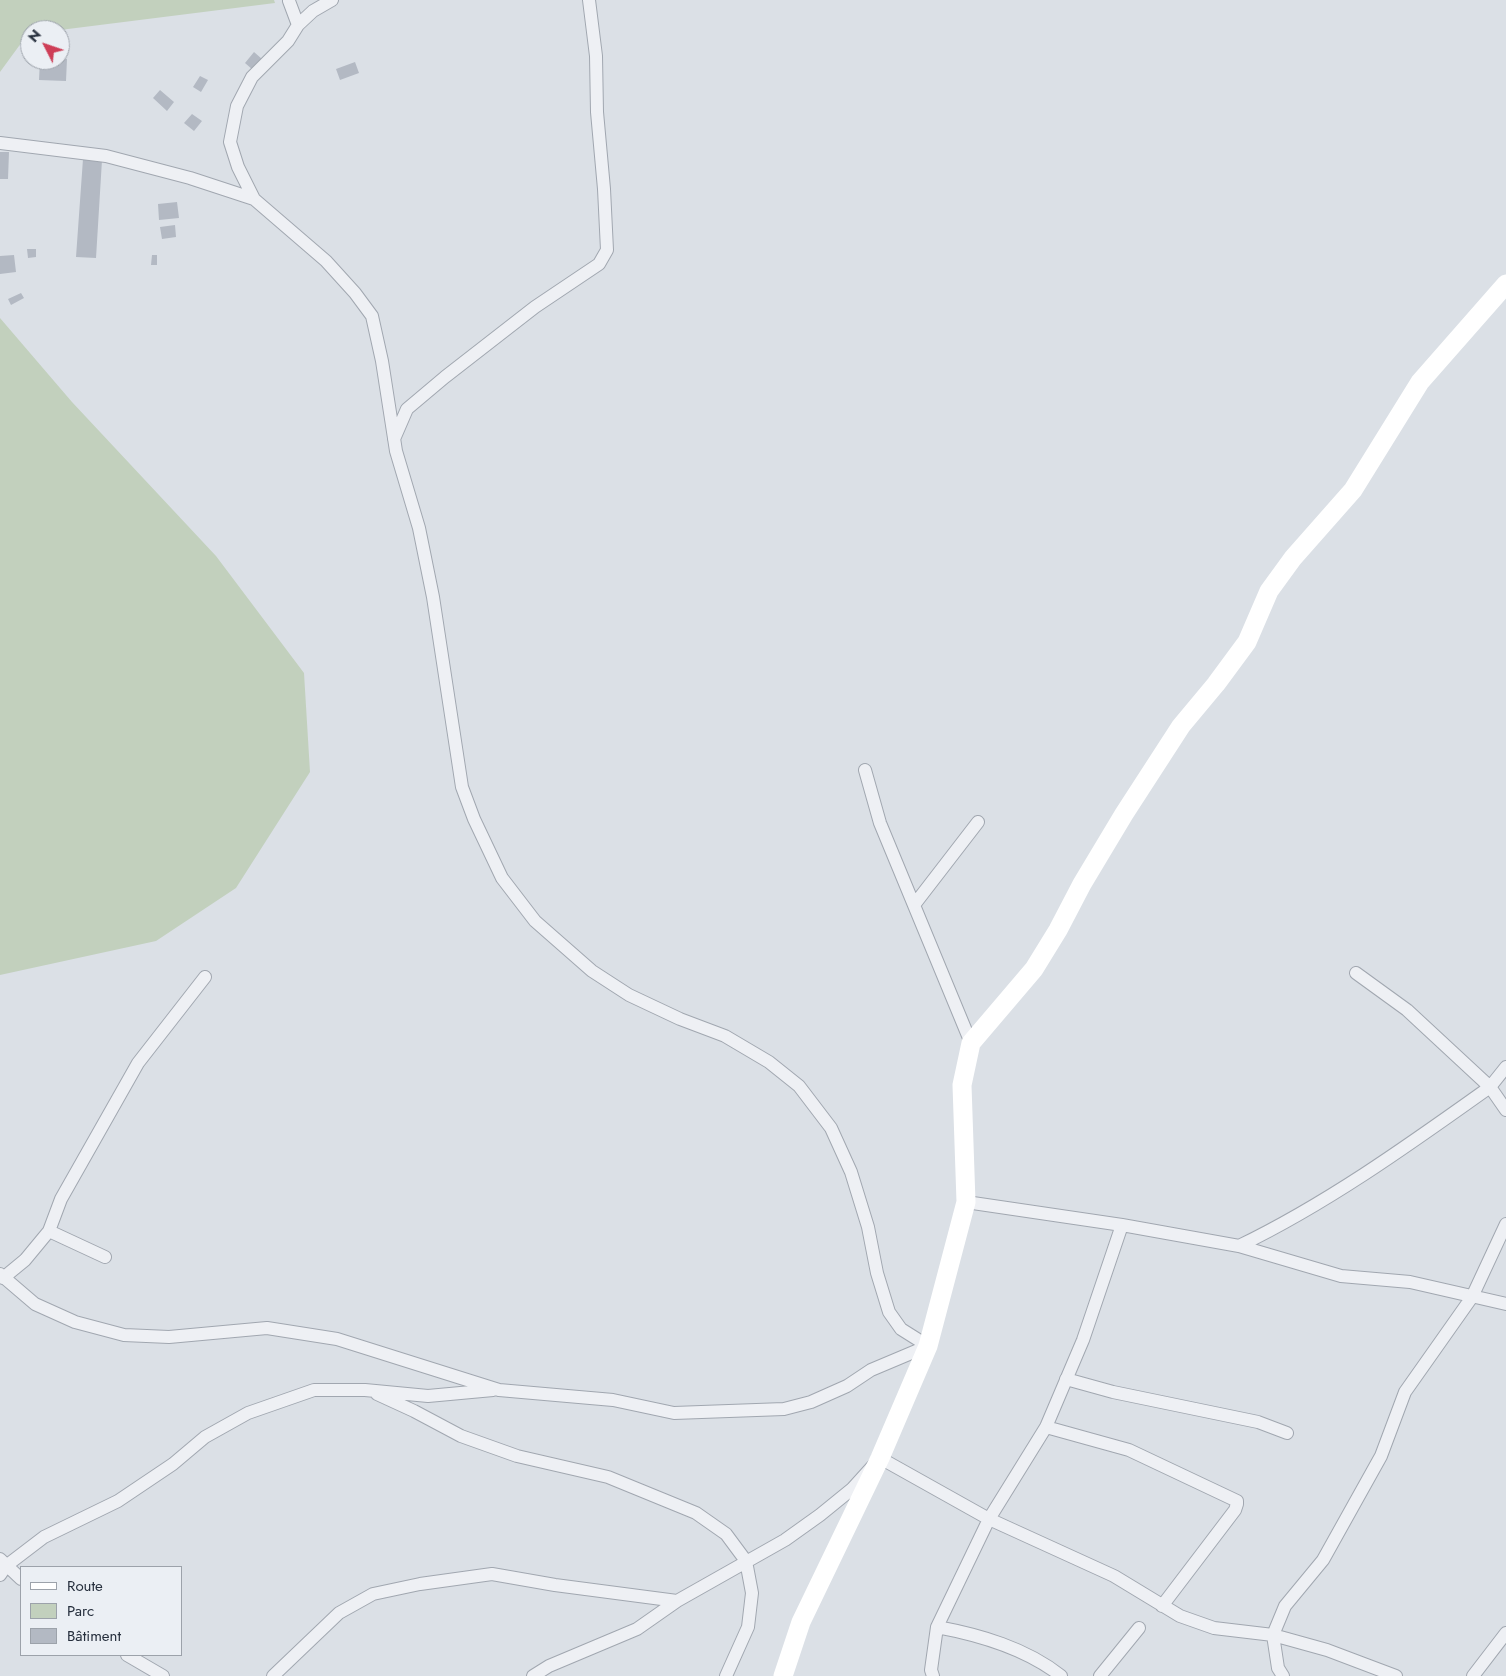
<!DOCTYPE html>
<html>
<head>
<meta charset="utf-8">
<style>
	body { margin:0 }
	#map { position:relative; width:1506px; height:1676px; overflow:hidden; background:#dbe0e6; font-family:Jost,sans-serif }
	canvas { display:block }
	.legend { position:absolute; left:20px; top:1566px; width:162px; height:90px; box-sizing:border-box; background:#ebeff4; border:1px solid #9ca2aa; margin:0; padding:6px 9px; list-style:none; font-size:15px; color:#252e3c }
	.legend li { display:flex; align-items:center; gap:10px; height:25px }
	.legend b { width:25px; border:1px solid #9ca2aa }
	.north { position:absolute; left:20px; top:20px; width:50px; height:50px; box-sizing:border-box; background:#ebeff4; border:1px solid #9ca2aa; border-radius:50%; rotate:311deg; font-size:14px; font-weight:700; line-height:20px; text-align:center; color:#252e3c }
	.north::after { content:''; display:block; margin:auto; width:18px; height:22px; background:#ce3e57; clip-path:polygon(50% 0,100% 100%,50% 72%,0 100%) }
</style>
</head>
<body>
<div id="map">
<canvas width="1506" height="1676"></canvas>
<ul class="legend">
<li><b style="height:6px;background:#fff"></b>Route</li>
<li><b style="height:14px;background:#c2d0bd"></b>Parc</li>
<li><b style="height:14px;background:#b3b9c3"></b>Bâtiment</li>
</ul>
<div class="north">N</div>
</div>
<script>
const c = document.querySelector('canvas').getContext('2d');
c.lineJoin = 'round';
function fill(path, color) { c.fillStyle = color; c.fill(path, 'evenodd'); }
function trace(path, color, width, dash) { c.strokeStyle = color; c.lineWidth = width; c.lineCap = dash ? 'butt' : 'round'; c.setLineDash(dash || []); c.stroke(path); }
fill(new Path2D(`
	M0,0H274L275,3L60,30H30V34L27,35L0,72Z
	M0,318L72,402L216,556L304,673L310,772L236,888L156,941L0,975Z`), '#c2d0bd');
fill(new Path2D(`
	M254,52L262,59L253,70L245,63Z
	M67,59L66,81L39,80L40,60Z
	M355,62L359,73L340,80L336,69Z
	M200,76L208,80L201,92L193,87Z
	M160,90L174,102L167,111L153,98Z
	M192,114L202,121L194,131L184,123Z
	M0,152H9L8,179H0Z
	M83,159L102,160L96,258L76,257Z
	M177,202L179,218L159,220L158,204Z
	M175,225L176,237L162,239L160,227Z
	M27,249H36V257L28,258Z
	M14,255L16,272L0,274V256Z
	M152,255H157V265H151Z
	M21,293L24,298L11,305L8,299Z`), '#b3b9c3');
const street = new Path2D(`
	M289,1L298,25L288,41L252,77L237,106L230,142L238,167L254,199L326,261L355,293L372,316L382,361L396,451L419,528L433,597L462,787L474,819L502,878L535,921L592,971L629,995L680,1019L725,1036L769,1062L799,1086L831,1128L851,1172L868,1227L877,1273L889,1312L901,1329L928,1346
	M298,25L313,11L332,0
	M0,143L106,156L190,178L254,199
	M394,439L407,409L445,377L535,307L599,264L607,250L604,189L597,112L596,56L589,0
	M865,770L880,823L971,1043
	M914,905L978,822
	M1356,973L1407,1010L1490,1087L1506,1110
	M966,1202L1122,1225L1239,1246L1341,1276L1410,1282L1506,1304
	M49,1231L105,1257
	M1239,1246C1328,1203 1410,1144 1490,1087L1506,1067
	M0,1274L35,1304L75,1322L124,1335L169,1337L267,1328L337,1339L499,1390L613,1400L674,1413L784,1409L811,1402L847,1386L871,1370L928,1346
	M3,1278L25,1260L49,1231L61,1199L138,1063L205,977
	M1066,1379L1113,1392L1258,1422L1287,1433
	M377,1394L414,1411L461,1436L517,1456L608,1477L696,1513L726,1534L746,1561L752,1593L748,1627L726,1676
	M1046,1427L1129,1450L1237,1501V1504L1235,1510L1162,1606
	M0,1559L21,1579
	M0,1575L6,1566L44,1537L118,1501L173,1464L205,1437L248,1413L314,1390H365L428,1396L493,1390
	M937,1627C980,1635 1026,1648 1061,1676
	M127,1655L163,1676
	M273,1676L339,1613L373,1594L420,1584L492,1574L555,1585L677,1601
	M533,1676L549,1666L637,1629L677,1601L785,1540L820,1515L852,1489L880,1458L989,1519L1114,1576L1180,1616L1214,1628L1273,1635L1327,1650L1396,1676
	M933,1676L931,1670L937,1627L989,1519L1046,1427L1083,1340L1122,1225
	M1100,1676L1139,1628
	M1283,1676L1278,1668L1273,1635L1285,1606L1323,1560L1381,1456L1405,1392L1472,1297L1506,1224
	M1473,1676L1506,1633`);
trace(street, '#a1a7b0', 14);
trace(street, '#eef0f4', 12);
trace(new Path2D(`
	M783,1676L801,1622L880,1458L928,1346L966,1202L962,1085L971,1043L1034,969L1058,930L1082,884L1124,814L1181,726L1216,684L1247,642L1269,591L1293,558L1353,490L1420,382L1506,284`), '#fff', 19);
</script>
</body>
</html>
